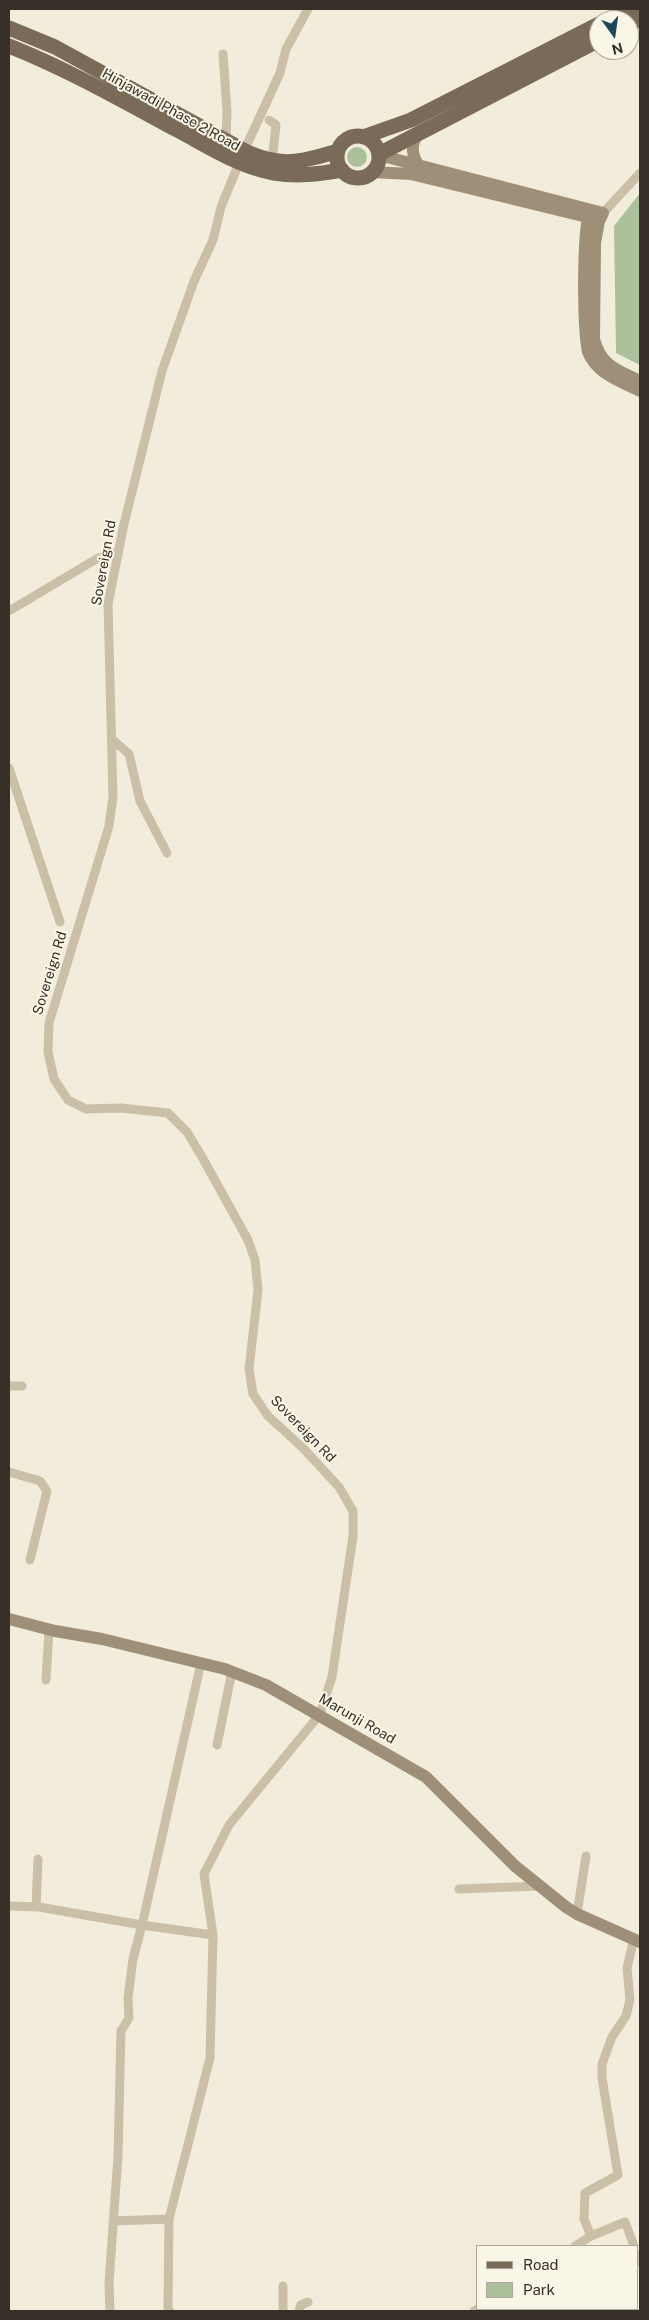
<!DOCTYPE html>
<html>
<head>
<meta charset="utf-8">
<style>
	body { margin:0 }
	#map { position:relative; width:649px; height:2320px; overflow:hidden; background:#f2eddb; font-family:"Public Sans",sans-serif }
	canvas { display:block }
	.frame { position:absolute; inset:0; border:10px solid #373028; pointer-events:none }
	.legend { position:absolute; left:476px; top:2245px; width:162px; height:65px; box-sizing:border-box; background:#faf6e7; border:1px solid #aca79b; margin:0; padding:6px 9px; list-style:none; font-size:15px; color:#373028 }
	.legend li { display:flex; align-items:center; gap:10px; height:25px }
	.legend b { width:25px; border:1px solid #aca79b }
	.north { position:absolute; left:589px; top:10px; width:50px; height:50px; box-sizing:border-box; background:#faf6e7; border:1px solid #aca79b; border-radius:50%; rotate:166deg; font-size:14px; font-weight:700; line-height:20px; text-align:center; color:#373028 }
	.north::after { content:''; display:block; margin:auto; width:18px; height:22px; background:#1c4759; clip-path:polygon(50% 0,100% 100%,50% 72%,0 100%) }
</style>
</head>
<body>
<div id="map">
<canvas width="649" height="2320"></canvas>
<div class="frame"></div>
<ul class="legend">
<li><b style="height:6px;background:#796b58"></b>Road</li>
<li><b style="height:14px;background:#acc19b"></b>Park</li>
</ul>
<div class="north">N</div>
</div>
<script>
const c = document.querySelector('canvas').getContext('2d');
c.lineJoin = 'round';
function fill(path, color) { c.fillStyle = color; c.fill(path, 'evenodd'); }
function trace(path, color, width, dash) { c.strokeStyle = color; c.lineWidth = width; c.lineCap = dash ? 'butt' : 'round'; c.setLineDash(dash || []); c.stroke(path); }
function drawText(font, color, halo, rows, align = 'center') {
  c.font = font + ' "Public Sans",sans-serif'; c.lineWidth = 4; c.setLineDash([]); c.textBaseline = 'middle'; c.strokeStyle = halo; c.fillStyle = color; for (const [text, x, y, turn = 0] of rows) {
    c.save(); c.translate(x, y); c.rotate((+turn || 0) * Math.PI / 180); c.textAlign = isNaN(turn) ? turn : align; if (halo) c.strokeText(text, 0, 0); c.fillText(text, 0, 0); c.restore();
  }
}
fill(new Path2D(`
	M347 157a10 10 0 1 1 20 0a10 10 0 1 1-20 0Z
	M640,193V365L616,353L614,226Z`), '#acc19b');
trace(new Path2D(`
	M223,54L227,111L226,141
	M269,120L276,125L272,161
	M244,151L280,73L286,49L308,9
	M603,213L640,173
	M9,611L98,558L118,552
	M112,739L129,754L140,801L167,853
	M9,768L60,922
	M9,1386H22
	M9,1472L40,1481L47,1491L30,1560
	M46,1680L49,1630
	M217,1745L232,1671
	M459,1889L540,1886
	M9,1906L39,1907L142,1925L213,1935
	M36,1907L38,1859
	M577,1914L586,1856
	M113,2221L169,2219
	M591,2236L584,2219L585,2193L618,2175L602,2078V2064L612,2037L626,2016L630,2000L627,1968L634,1939
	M575,2246L591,2236L625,2222L634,2246
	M638,2255L640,2262
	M110,2311L109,2283L118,2156L121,2031L129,2018L128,1998L133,1959L142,1925L201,1663
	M170,2311L168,2310L169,2219L210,2058L213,1935L204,1874L229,1825L320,1714L332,1677L353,1536V1511L339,1487L303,1448L268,1416L253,1394L249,1369L258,1290L255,1260L248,1240L202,1157L187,1132L168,1113L121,1108L86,1109L68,1100L54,1079L48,1052L49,1023L109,826L113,797L108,604L124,524L162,371L194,281L213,240L221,207L239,163
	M283,2311V2286
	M299,2311L301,2305L308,2302
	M474,2311L478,2309`), '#cabfa7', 9);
trace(new Path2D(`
	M418,134C410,145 412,157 420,167
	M372,172L411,174L587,217L599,221L603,213L379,155
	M590,211C582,231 583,328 588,352C597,374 620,381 640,391
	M599,221L595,243L594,339C601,366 617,370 640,381
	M9,1619L55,1631L102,1639L225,1669L266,1685L426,1777L515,1866L566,1907L577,1914L640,1942`), '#9e8f78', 12);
trace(new Path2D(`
	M607,20L632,9
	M629,25L640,19
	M9,28L55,47L249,153C285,168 303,161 338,151
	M9,46C67,69 121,100 177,130C208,146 239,167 274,173C297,177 319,174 342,170
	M337 157a21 21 0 1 1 42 0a21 21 0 1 1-42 0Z
	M363,137L411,120L599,24
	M379,154L599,40`), '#796b58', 15);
drawText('14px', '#373028', '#faf6e7', [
	["Hinjawadi Phase 2 Road",171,110,29],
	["Sovereign Rd",104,563,-80],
	["Sovereign Rd",50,973,-73],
	["Sovereign Rd",303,1429,46],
	["Marunji Road",357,1719,30]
]);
</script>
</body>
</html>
